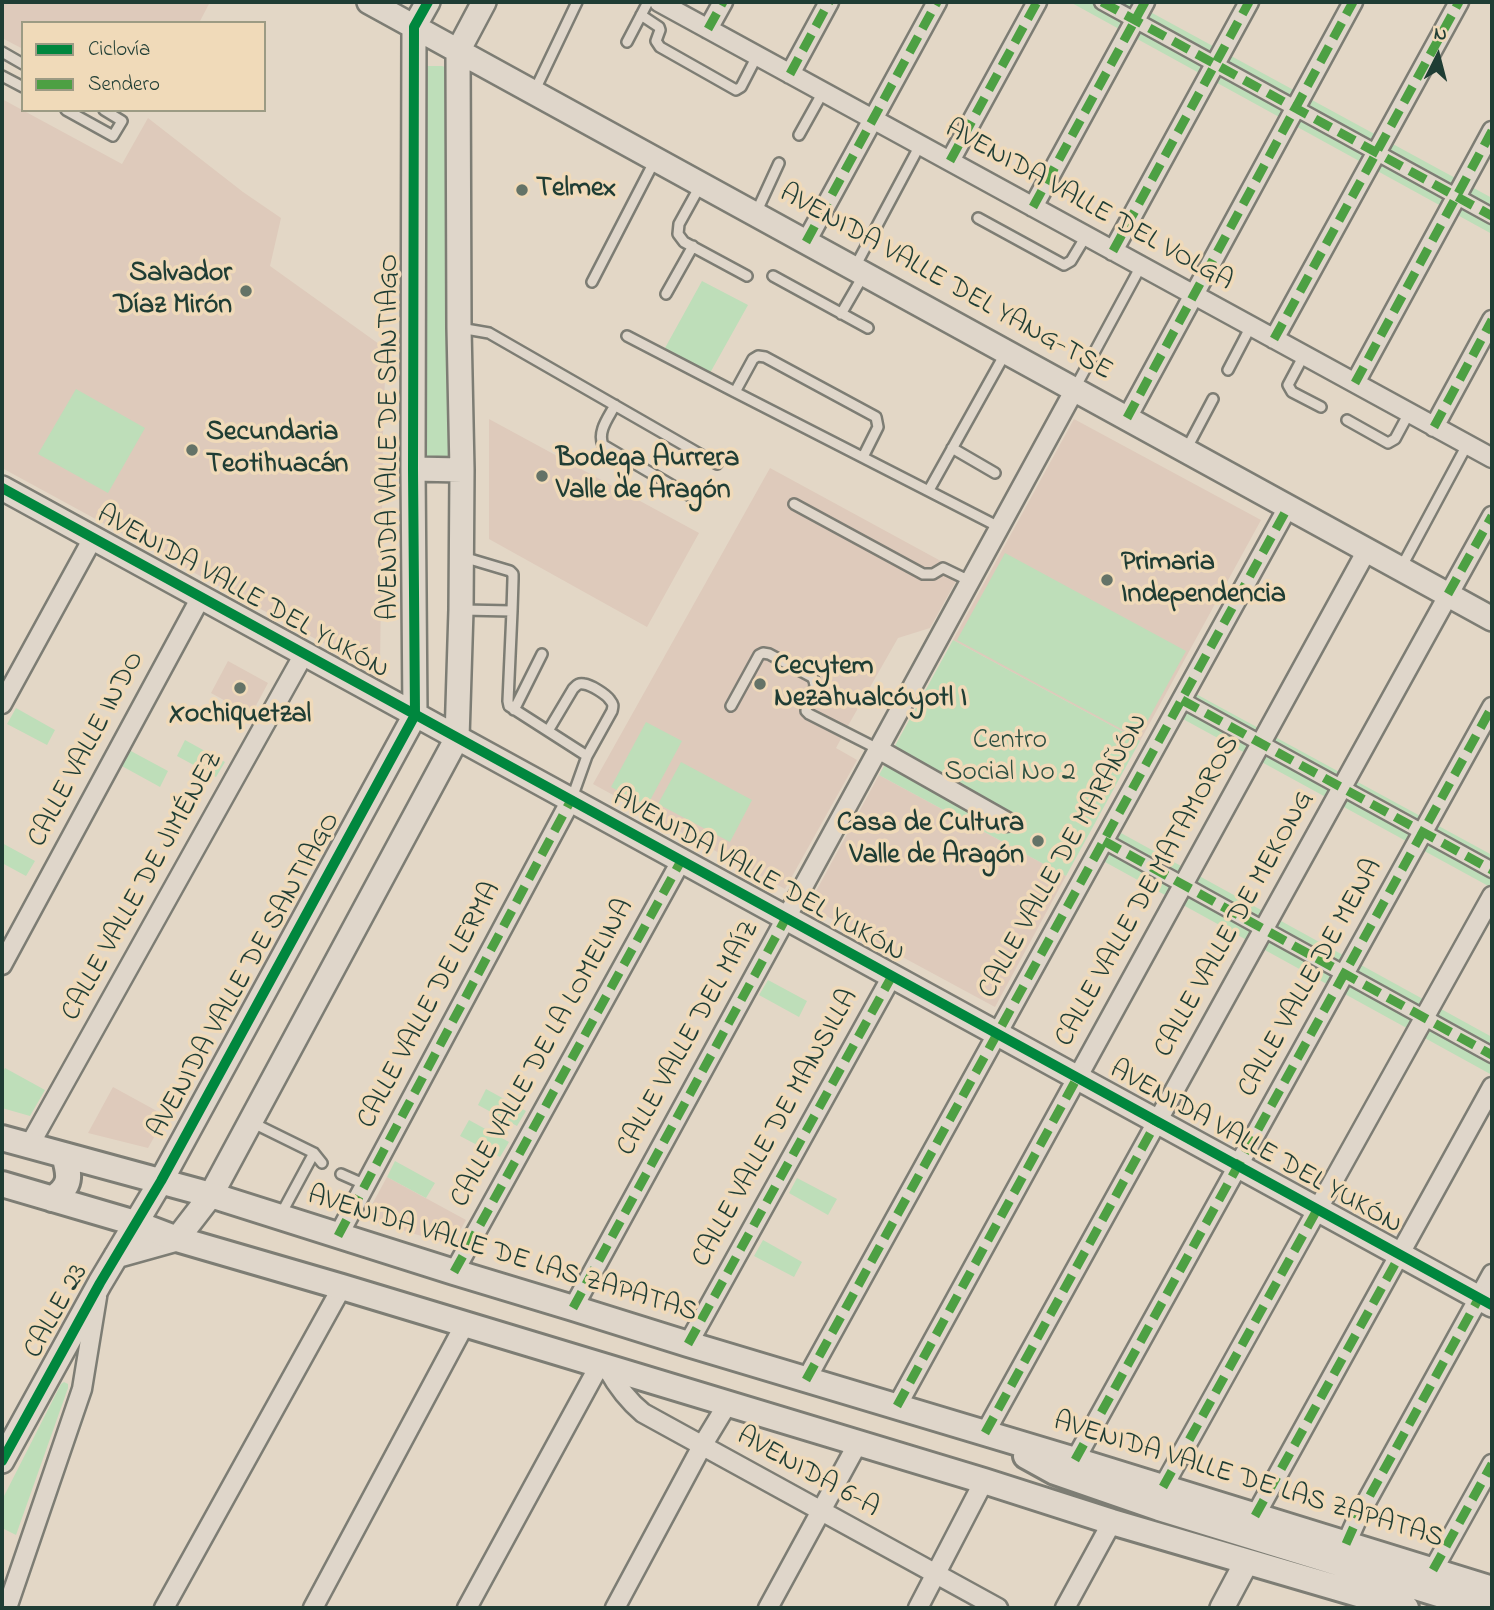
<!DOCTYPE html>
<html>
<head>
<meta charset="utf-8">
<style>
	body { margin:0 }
	#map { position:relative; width:1494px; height:1610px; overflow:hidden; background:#e3d7c6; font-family:"Indie Flower",sans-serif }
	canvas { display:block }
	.frame { position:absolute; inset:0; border:4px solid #1f3d34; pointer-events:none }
	.legend { position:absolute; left:21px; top:21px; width:245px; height:91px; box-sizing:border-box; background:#f0dab9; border:2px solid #9c9b84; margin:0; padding:9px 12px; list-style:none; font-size:21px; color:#1f3d34 }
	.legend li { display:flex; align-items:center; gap:14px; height:35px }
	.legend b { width:35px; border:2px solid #9c9b84 }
	.north { position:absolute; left:1403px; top:21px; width:70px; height:70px; -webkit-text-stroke:5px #f0dab9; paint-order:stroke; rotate:6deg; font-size:19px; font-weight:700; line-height:28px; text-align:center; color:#1f3d34 }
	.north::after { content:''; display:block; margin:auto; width:24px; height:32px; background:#1f3d34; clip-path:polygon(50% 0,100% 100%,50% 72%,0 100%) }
</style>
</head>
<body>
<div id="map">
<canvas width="1494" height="1610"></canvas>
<div class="frame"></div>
<ul class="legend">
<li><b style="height:9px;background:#00873e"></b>Ciclovía</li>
<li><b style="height:9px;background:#4da043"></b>Sendero</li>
</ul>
<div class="north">N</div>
</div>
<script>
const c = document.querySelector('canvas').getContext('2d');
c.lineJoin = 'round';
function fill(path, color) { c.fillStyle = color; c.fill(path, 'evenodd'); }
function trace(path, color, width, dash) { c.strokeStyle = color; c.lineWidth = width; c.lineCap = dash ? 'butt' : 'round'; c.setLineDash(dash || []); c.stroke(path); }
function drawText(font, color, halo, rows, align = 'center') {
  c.font = font + ' "Indie Flower",sans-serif'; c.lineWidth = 7; c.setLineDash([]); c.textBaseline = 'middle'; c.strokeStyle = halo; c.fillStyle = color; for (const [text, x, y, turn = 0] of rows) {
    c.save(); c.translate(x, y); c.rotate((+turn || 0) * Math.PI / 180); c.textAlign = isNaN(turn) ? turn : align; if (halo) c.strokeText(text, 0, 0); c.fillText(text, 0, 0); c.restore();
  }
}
fill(new Path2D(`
	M2,2H210L199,23H23V49L2,38Z
	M2,99L122,164L148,118L243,192L281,218L270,266L386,349L383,432L380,668L367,667L2,468Z
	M489,419L699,533L647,627L489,539Z
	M1074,419L1261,520L1140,741L953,640Z
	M770,468L961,572L930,628L898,638L845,731L836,748L857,760L785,889L593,784Z
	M228,661L268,683L251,715L211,693Z
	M879,775L1066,876L995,1007L808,906Z
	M113,1087L166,1116L148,1148L88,1133Z
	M387,1177L466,1220L452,1245L364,1219Z`), '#decabb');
fill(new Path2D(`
	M1070,2H1132L1492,198V234Z
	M421,66H442L451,69L448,457H425Z
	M702,281L748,305L710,373L665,348Z
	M76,389L145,428L108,493L38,454Z
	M1005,553L1186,651L1138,738L957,640Z
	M953,640L1140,741L1066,876L879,775Z
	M1196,694L1492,855V888L1183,719Z
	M16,708L55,730L47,745L7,724Z
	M646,722L682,741L647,806L611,787Z
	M185,740L225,762L216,777L177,756Z
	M129,750L168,771L160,787L120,765Z
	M681,762L752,800L730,842L658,804Z
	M1121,833L1492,1037V1075L1105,862Z
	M2,843L35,861L26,876L2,863Z
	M768,980L807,1001L799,1017L759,995Z
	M5,1068L45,1090L30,1116L2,1108V1074Z
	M486,1089L526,1111L517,1126L478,1105Z
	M469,1120L509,1142L500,1157L460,1136Z
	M395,1161L435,1183L426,1198L387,1177Z
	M797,1178L837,1199L828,1215L789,1193Z
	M763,1240L802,1262L794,1277L754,1256Z
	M64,1382L68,1384V1388L16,1535L2,1528V1500L61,1384Z`), '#bedeb9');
const service = new Path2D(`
	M641,15L659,27L660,30L656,41L660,47L736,90L741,87L757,56
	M627,42L648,2
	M2,52L23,64
	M2,76L23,87
	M534,92L577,2
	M66,110L113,136L122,121L104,110
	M799,135L823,92
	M700,186L679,224L678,234L684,242L747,276
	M756,213L779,163
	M978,218L1064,265L1071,261L1086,236
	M855,267L920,145
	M773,276L868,328
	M592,282L655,160
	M666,294L693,246
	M841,314L863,276
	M460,328L489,333L717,464
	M627,336L735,392
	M1304,355L1288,385L1292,392L1321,407
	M1228,370L1251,326
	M1075,388L1141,266
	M615,405C609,417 597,431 603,445L697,500
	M1347,420L1388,443L1395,439L1409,413
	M952,448L995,473
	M1186,450L1213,399
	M863,457L878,427L876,417L765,357L758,356L753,359L735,392L999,527
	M929,490L1006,352
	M794,504L923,574H933L943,568L970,581
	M463,557L510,571L513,574V579L512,611
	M1402,566L1467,445
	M463,610L512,611L508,701L509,706L587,756L572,798
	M731,706L759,655L763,653L769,654L812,677C821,689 806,698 806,711L809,714L878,749
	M514,710L542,654
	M548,731L573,689C577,685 578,683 584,684C591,685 606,694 610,700C614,705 613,706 612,711L587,756
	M251,1122L314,1153
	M341,1174L366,1185
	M280,1216L314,1153L322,1163`);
const pedestrian = new Path2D(`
	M1102,2L1492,216
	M1182,700L1492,870
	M1104,841L1492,1055`);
const minor = new Path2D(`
	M659,2L1492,458
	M708,29L723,2
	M790,74L829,2
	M950,161L1037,2
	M1033,207L1145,2
	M806,242L937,2
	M1113,251L1249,2
	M1274,339L1459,2
	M1355,383L1492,131
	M1127,418L1353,2
	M1434,427L1492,320
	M2,704L93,538
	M878,749L1007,822
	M2,965L201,597
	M29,1146L304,654
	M338,1236L571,800
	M454,1272L681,861
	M573,1308L1075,389
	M688,1344L892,976
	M607,1368C617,1386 627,1400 643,1413L998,1608
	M806,1380L1288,507
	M897,1406L1367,550
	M985,1433L1492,516
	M1075,1460L1492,707
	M1163,1487L1492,896
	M1255,1516L1492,1087
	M1346,1544L1358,1517L1492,1274
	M1433,1570L1492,1464
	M7,1608L82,1389L97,1297
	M164,1608L342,1287
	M313,1608L465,1324
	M467,1608L599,1366
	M615,1608L702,1446L728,1403
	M768,1608L858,1443
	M918,1608L984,1481
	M1065,1608L1112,1522`);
const tertiary = new Path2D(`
	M369,2L1492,619
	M413,469L462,470
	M2,488L1492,1305
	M116,1256L177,1239L211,1195L457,738L461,610L462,470L459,328L458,51L484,2
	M2,1461L100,1283L161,1181L415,715L413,469L414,27L428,2
	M1222,1608L1246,1563`);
const secondary = new Path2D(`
	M2,1138L211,1195L454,1272L573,1308L688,1344L1075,1460L1492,1589
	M2,1184L135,1223L177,1239L342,1287L984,1481L1112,1522L1406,1608
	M52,1199C72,1186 70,1176 64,1155
	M1026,1456L1055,1472L1159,1508L1484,1608`);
trace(service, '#7d7d74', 14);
trace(pedestrian, '#7d7d74', 19);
trace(minor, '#7d7d74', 23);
trace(tertiary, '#7d7d74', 28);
trace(secondary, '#7d7d74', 30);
trace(service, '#dfd6ca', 9);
trace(pedestrian, '#dfd6ca', 14);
trace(minor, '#dfd6ca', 18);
trace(tertiary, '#dfd6ca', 23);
trace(secondary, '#dfd6ca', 24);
trace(new Path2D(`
	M1102,2L1492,216
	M708,29L723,2
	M790,74L829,2
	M950,161L1037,2
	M1033,207L1145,2
	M806,242L937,2
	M1113,251L1249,2
	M1274,339L1459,2
	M1355,383L1492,131
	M1127,418L1353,2
	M1434,427L1492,320
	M1448,594L1492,516
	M1182,700L1492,870
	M1104,841L1492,1055
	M338,1236L571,800
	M454,1272L681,861
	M573,1308L786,918
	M688,1344L892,976
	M806,1380L1288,507
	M897,1406L1077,1078
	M985,1433L1157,1121
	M1075,1460L1492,707
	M1163,1487L1317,1210
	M1255,1516L1400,1255
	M1346,1544L1358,1517L1479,1298
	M1433,1570L1492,1464`), '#4da043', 9, [18, 9]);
trace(new Path2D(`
	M2,488L1492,1305
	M2,1461L100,1283L161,1181L415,715L413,469L414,27L428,2`), '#00873e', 10);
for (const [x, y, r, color] of [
	[522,190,7,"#647367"],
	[246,291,7,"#647367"],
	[192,450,7,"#647367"],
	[542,476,7,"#647367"],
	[1107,580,7,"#647367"],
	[760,684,7,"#647367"],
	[240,688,7,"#647367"],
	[1038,841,7,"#647367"]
]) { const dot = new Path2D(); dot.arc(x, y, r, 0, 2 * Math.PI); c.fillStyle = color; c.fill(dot); trace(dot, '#f0dab9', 2.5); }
drawText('bold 28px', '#1f3d34', '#f0dab9', [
	["Telmex",536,190],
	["Salvador",232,275,"right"],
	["Díaz Mirón",232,307,"right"],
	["Secundaria",206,434],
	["Teotihuacán",206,466],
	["Bodega Aurrera",556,460],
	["Valle de Aragón",556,492],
	["Primaria",1121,564],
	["Independencia",1121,596],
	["Cecytem",774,668],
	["Nezahualcóyotl I",774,700],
	["Xochiquetzal",240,716,"center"],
	["Casa de Cultura",1024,825,"right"],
	["Valle de Aragón",1024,857,"right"]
], 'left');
drawText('28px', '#1f3d34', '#f0dab9', [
	["AVENIDA VALLE DEL VOLGA",1088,207,29],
	["AVENIDA VALLE DEL YANG-TSE",945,284,29],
	["AVENIDA VALLE DE SANTIAGO",391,437,-90],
	["AVENIDA VALLE DEL YUKÓN",242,594,29],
	["CALLE VALLE INDO",88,750,-62],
	["CALLE VALLE DE MARAÑÓN",1065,857,-61],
	["AVENIDA VALLE DEL YUKÓN",758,877,29],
	["CALLE VALLE DE JIMÉNEZ",144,887,-61],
	["CALLE VALLE DE MATAMOROS",1149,892,-61],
	["CALLE VALLE DE MEKONG",1236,925,-61],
	["AVENIDA VALLE DE SANTIAGO",246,976,-61],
	["CALLE VALLE DE MENA",1312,979,-61],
	["CALLE VALLE DE LERMA",431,1006,-62],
	["CALLE VALLE DEL MAÍZ",690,1039,-61],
	["CALLE VALLE DE LA LOMELINA",544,1054,-61],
	["CALLE VALLE DE MANSILLA",777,1129,-61],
	["AVENIDA VALLE DEL YUKÓN",1255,1149,29],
	["AVENIDA VALLE DE LAS ZAPATAS",502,1256,17],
	["CALLE 23",58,1312,-61],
	["AVENIDA 6-A",807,1474,29],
	["AVENIDA VALLE DE LAS ZAPATAS",1248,1482,17]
]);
drawText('28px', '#2c4e40', '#f0dab9', [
	["Centro",1010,742],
	["Social No 2",1010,774]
]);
</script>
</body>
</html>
